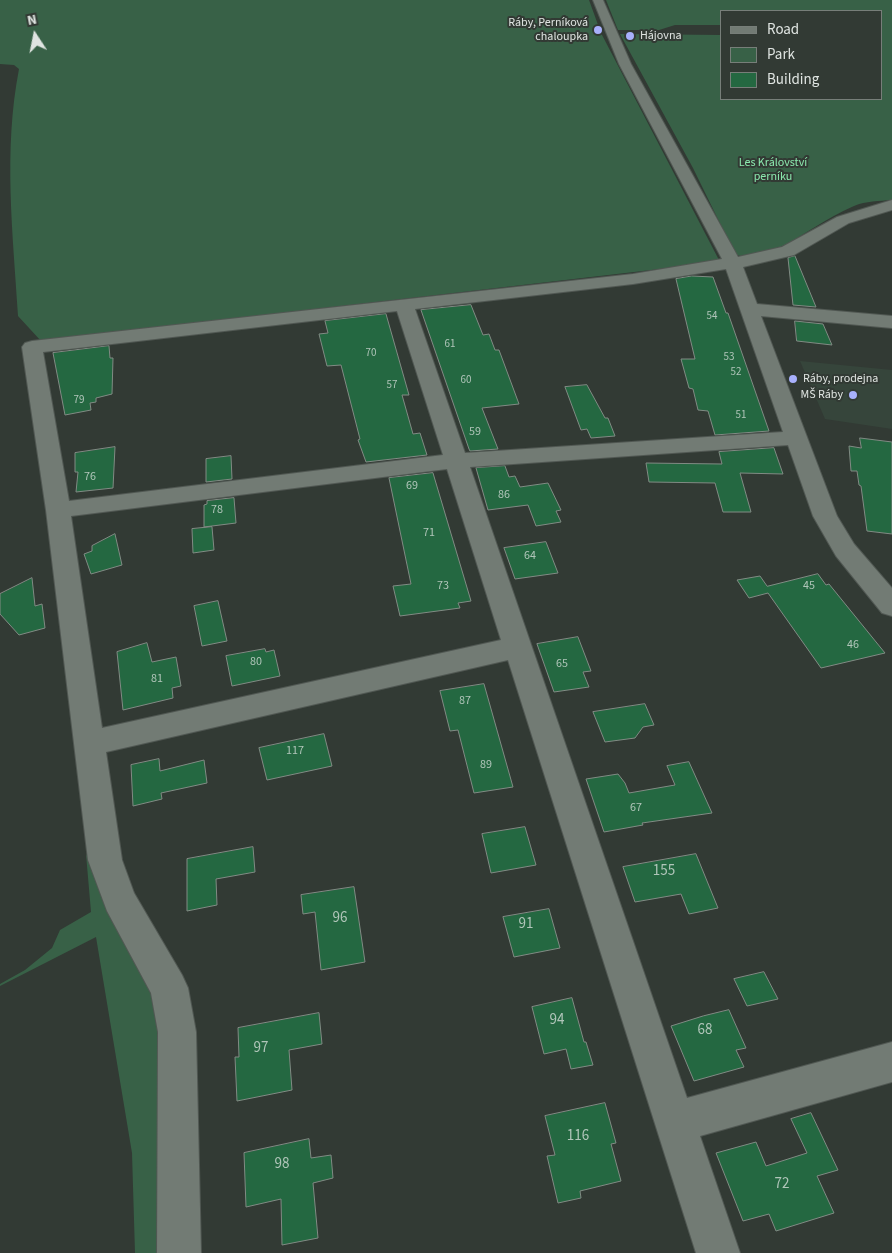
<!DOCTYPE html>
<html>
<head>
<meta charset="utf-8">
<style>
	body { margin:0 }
	#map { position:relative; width:892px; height:1253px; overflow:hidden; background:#323a34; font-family:"Source Sans 3",sans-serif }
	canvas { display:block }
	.legend { position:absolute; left:720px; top:10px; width:162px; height:90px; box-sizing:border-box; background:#323a34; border:1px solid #777e79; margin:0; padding:6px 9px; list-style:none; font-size:15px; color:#dfe4e1 }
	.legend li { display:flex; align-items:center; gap:10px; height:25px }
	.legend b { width:25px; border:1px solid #777e79 }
	.north { position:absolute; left:10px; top:10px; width:50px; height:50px; -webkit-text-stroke:4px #323a34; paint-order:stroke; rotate:349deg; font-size:14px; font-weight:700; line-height:20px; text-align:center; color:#dfe4e1 }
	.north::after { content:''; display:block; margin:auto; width:18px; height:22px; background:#dfe4e1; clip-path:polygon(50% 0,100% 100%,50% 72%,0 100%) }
</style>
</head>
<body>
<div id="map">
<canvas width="892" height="1253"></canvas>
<ul class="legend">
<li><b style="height:6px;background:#727b74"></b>Road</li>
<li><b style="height:14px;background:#386147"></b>Park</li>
<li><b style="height:14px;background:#246841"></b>Building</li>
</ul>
<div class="north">N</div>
</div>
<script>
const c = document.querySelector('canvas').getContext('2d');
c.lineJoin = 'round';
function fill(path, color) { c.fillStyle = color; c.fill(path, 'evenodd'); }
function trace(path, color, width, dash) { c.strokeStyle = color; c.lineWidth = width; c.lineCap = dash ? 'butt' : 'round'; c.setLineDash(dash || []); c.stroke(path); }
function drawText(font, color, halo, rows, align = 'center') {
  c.font = font + ' "Source Sans 3",sans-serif'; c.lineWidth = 4; c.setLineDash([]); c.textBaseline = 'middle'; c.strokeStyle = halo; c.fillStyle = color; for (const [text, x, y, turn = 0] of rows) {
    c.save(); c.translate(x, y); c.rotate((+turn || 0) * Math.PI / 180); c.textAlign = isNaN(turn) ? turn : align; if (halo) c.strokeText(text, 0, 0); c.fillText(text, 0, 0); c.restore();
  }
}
fill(new Path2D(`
	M800,361L892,370V429L825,419Z`), '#36453b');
fill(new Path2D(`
	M0,0H589L601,33L720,262L41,341L18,316C13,234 3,151 19,69L14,65L0,64Z
	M606,0H892V200C879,201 866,201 854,206C826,218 803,236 776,250C767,255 745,260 735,254L693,168L620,34L721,35V99H881V11H721V25H675L659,30H618Z
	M86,854L159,1001L164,1253H135L132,1153L96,937L0,986V984L25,970L52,948L60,930L91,912Z`), '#386147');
const building = new Path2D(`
	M795,256L816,307L793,305L788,258Z
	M692,276L713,277L726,313H728L769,431L715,435L708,411L698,410L693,389L689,388L681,359H695L676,279Z
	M471,305L483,335L489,334L495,350H499L519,404L482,408L498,449L470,451L469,449L421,310Z
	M386,314L409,395H402L413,434L420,433L427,455L366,462L358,440L360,439L341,365L327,366L319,334L328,333L325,321Z
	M795,321L823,324L832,345L797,341Z
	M109,346L110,358H113L112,394L96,398V402L90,403L91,410L65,415L53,353Z
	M587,385L605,418H608L615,436L591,438L587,429L581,430L565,387Z
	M860,438L892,442V534L867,531L861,486L859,485L857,471H851L849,446L861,448Z
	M115,447L113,488L76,492L78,472H75V453Z
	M774,448L783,474L740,473L751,512H723L715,483L649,482L646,463L722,464L719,452Z
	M231,456L232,479L206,482V459Z
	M505,466L509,477L515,476L520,487L548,483L561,510L556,511L561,522L536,526L528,505L488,510L476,468Z
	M433,473L471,601L458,603L460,608L400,616L393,586L411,584L389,478Z
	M234,498L236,523L204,527V505L207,504V501Z
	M212,527L214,550L193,553L192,529Z
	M115,534L122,565L91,574L84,554L92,551V546Z
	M546,542L558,573L515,579L504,548Z
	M818,574L826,585L829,584L885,653L821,668L768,593L749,598L737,580L760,576L767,586Z
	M32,578L35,606L42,604L45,628L19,635L0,614V594Z
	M218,601L227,641L202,646L194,606Z
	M578,637L591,671L583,672L589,687L554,692L537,644Z
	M147,643L152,662L176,657L181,686L172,688L173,698L123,710L117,652Z
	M265,649L266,652L274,650L280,676L232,686L226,656Z
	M484,684L513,787L474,793L458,730L450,731L440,691Z
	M645,704L654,725L643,727L635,738L605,742L593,712Z
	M324,734L332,766L267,780L259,748Z
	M159,759L160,771L204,760L207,783L161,793L162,799L133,806L131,765Z
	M689,762L712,813L642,823L643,825L604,832L586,779L618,774L625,783L629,793L675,785L667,766Z
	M525,827L536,865L491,873L482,834Z
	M253,847L255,872L216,879L217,905L187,911V859Z
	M696,854L718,908L689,914L681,894L635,902L623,867Z
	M354,887L365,962L321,970L315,912L303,914L301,895Z
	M549,909L560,948L514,957L503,917Z
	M764,972L778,999L747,1006L734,979Z
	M572,998L584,1042H586L593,1065L571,1069L566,1049L544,1054L532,1007Z
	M729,1010L746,1048L736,1050L744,1067L694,1081L671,1026L703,1016Z
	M319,1013L322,1044L289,1050L292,1090L237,1101L235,1057H239L238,1028Z
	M605,1103L616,1143L611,1144L621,1181L580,1191L581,1198L558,1203L547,1156L555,1155L545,1116Z
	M811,1113L838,1170L817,1176L834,1213L776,1231L769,1214L743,1221L716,1153L756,1142L766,1166L807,1153L791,1119Z
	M309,1139L311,1158L331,1155L333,1178L313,1183L318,1238L282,1245L281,1199L246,1207L244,1153Z`);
fill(building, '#246841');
trace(building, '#818b84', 1);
const minor = new Path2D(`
	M593,0H603L631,64L738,257L782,247L837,217L892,200V210L849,223L794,255L743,267L757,304L892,316V328L761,316L837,516L854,544L892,588V616L882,613L836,556L813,516L788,445L470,467L687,1098L892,1042V1082L700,1136L740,1253H696L508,660L106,752L122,860L134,893L182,975L188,988L196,1032L201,1253H157L158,1032L151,993L107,911L88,860L46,510L22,347L25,343L32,341L633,274L722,259L619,64ZM726,269L783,432L465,453L415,309L633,284ZM397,311L443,455L69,501L43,352ZM447,469L501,640L102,728L71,516Z`);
trace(minor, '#515853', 2);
fill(minor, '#727b74');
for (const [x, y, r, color] of [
	[598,30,5,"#a8b0fc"],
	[630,36,5,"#a8b0fc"],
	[793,379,5,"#a8b0fc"],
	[853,395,5,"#a8b0fc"]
]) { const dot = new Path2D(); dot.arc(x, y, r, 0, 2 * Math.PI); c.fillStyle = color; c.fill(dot); trace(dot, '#323a34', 2); }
drawText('11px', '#b0c5b9', null, [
	["54",712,317],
	["61",450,345],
	["70",371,354],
	["53",729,358],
	["52",736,373],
	["60",466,381],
	["57",392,386],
	["79",79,401],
	["51",741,416]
]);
drawText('12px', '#dfe4e1', '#323a34', [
	["Ráby, Perníková",588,23],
	["chaloupka",588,37],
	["Hájovna",640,36,"left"],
	["Ráby, prodejna",803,379,"left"],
	["MŠ Ráby",843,395]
], 'right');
drawText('12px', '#8be9ae', '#323a34', [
	["Les Království",773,163],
	["perníku",773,177]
]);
drawText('12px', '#b0c5b9', null, [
	["59",475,432],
	["76",90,477],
	["69",412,486],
	["86",504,495],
	["78",217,510],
	["71",429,533],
	["64",530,556],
	["73",443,586],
	["45",809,586],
	["46",853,645],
	["80",256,662],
	["65",562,664],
	["81",157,679],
	["87",465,701],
	["117",295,751],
	["89",486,765],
	["67",636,808]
]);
drawText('15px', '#b0c5b9', null, [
	["155",664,872],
	["96",340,919],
	["91",526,925],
	["94",557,1021],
	["68",705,1031],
	["97",261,1049],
	["116",578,1137],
	["98",282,1165],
	["72",782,1185]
]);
</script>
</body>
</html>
